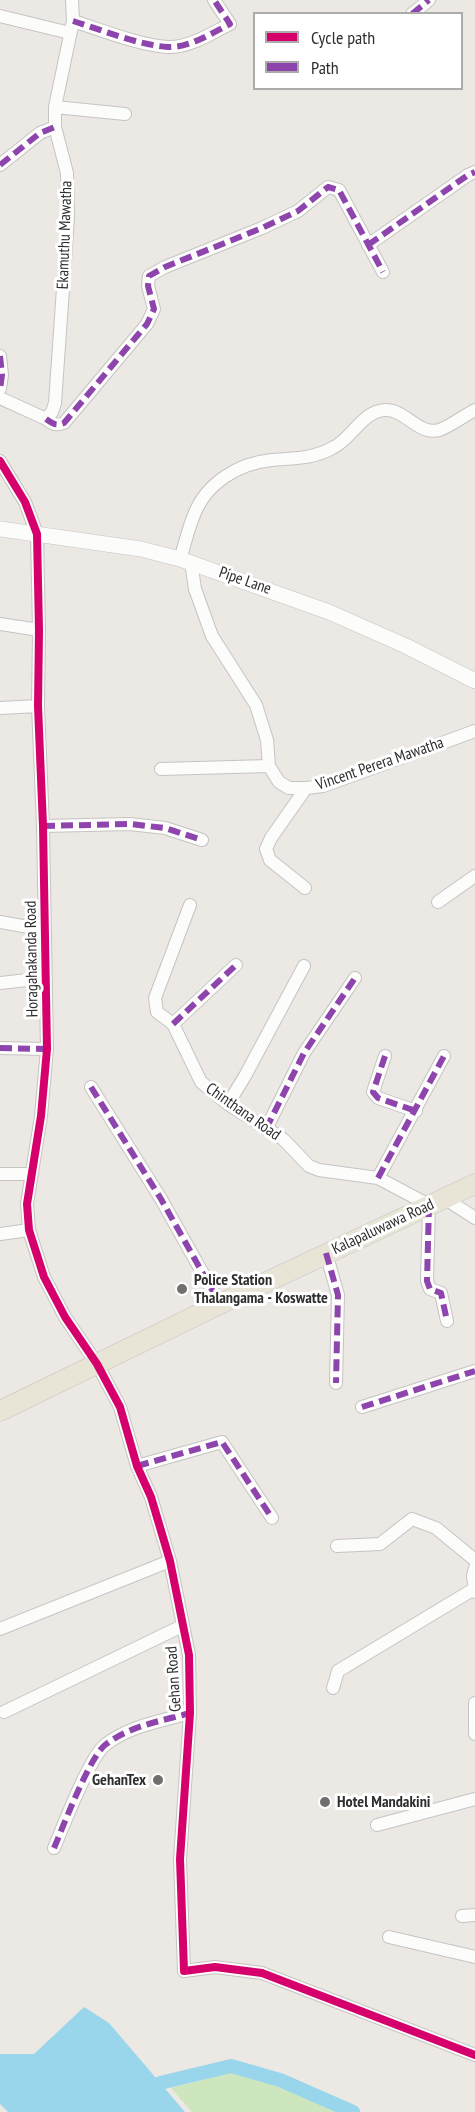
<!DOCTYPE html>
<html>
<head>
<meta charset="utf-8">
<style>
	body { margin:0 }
	#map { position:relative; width:475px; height:2112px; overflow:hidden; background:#ece8e4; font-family:"PT Sans Narrow",sans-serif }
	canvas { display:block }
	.legend { position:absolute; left:253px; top:12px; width:210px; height:78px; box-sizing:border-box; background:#fff; border:2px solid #ababab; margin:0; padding:8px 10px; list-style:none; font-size:18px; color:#2e2e2e }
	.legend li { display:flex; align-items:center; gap:12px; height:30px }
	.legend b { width:30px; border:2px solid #ababab }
</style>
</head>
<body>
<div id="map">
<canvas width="475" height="2112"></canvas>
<ul class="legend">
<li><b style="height:8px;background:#d6006c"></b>Cycle path</li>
<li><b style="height:8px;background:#8e44ad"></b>Path</li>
</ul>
</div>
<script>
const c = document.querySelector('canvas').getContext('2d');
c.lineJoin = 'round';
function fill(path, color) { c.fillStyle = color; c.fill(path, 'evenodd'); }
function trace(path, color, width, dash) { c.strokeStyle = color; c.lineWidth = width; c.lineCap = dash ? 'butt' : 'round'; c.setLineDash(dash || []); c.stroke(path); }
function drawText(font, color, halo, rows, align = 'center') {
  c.font = font + ' "PT Sans Narrow",sans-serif'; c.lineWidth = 6; c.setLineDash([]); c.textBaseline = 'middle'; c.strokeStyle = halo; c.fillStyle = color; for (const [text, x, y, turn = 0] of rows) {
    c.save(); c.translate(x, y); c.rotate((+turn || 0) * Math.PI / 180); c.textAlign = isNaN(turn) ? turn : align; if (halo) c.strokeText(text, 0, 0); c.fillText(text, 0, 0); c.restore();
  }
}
fill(new Path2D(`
	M230,2073L277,2086L336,2112H192L171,2088Z`), '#cee6be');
fill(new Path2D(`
	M84,2007L109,2023L185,2112H8L0,2104V2054H34Z`), '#99d6ec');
trace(new Path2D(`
	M160,2083L231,2066L280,2080L353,2112`), '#99d6ec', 14);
const minor = new Path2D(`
	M412,14L429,0
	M0,16L70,33
	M73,21C102,30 138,45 168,47C189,48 212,33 230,24L214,0
	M55,107L125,114
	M0,165L40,133L55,127
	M368,245L468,175L475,172
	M0,356L2,375L0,389
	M0,398L46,419L52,412L55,403L68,217L67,173L55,127V107L73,21L72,0
	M46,419C53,424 56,426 64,423L147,324L154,309L148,286L149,276L165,267L262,228L298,211L328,187L339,190L383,272
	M0,461L25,502L37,534L39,630L38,706L43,826L47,1049L41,1116L27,1204L29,1230L44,1277L65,1317L97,1364L120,1407L137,1466L151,1497L170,1561L189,1655L190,1713L180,1859L184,1971L215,1967L262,1973L475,2055
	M180,559C185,544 188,529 194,515C206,483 239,463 272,460C294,458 314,459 334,447C352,438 363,411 385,410C405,409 419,436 439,430C451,426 463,416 475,410
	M191,562L195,589L212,636L256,705L267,740L269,766L279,782L289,788H306
	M0,624L39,630
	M0,708L38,706
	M161,769L269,766
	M43,826L130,824L165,828L202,840
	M305,888L270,860L266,849L271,838L306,788L323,786L475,731
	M438,902L475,876
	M190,905L155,998L157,1012L173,1024L201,1082L228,1104L283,1139L309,1166L319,1170L378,1178L429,1205L427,1281L430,1289L441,1293L447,1321
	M0,922L45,930
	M0,983L46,978
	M173,1024L236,965
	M0,1048L47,1049
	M385,1056L373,1092L378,1098L416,1111
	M91,1087L161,1199L220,1304
	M228,1104L245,1076L304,966
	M266,1129L304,1053L355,978
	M0,1174H31
	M378,1178L444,1056
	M444,1198L475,1218
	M0,1234L29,1230
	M326,1253L338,1295L336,1383
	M362,1407L475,1371
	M137,1466L222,1442L272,1518
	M337,1546L380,1544L412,1519L436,1528L475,1560
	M475,1568L473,1576L475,1592
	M0,1629L170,1561
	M333,1688L338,1671L474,1589
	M475,1703V1734
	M4,1712L182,1626
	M377,1825L475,1799
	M54,1848C63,1827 89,1758 105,1745C129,1726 161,1721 190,1713
	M462,1916L475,1915
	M389,1937L475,1957`);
const tertiary = new Path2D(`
	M0,529L141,549L180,559L329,612L406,646L475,681`);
const primary = new Path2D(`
	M0,1411L220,1304L475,1184`);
trace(minor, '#c5c4c5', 14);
trace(tertiary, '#c5c4c5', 16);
trace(primary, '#c6c5c4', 21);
trace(minor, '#fcfcfb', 12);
trace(tertiary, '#fcfcfb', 15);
trace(primary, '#e8e4d6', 20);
trace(new Path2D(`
	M412,14L429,0
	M73,21C102,30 138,45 168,47C189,48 212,33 230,24L214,0
	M0,165L40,133L55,127
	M368,245L468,175L475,172
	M0,356L2,375L0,389
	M46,419C53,424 56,426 64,423L147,324L154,309L148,286L149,276L165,267L262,228L298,211L328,187L339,190L383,272
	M43,826L130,824L165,828L202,840
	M173,1024L236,965
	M0,1048L47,1049
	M385,1056L373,1092L378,1098L416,1111
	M91,1087L161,1199L220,1304
	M266,1129L304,1053L355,978
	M378,1178L444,1056
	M429,1205L427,1281L430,1289L441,1293L447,1321
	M326,1253L338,1295L336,1383
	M362,1407L475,1371
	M137,1466L222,1442L272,1518
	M54,1848C63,1827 89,1758 105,1745C129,1726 161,1721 190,1713`), '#8e44ad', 6, [12, 6]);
trace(new Path2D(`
	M0,461L25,502L37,534L39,630L38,706L43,826L47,1049L41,1116L27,1204L29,1230L44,1277L65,1317L97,1364L120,1407L137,1466L151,1497L170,1561L189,1655L190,1713L180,1859L184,1971L215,1967L262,1973L475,2055`), '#d6006c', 8);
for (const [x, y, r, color] of [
	[182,1289,6,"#706f6e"],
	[158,1780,6,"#706f6e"],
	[325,1802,6,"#706f6e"]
]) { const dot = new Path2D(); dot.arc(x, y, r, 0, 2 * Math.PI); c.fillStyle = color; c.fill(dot); trace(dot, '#fff', 2); }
drawText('16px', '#2e2e2e', '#fff', [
	["Ekamuthu Mawatha",65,235,-88],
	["Pipe Lane",245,581,19],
	["Vincent Perera Mawatha",380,764,-19],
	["Horagahakanda Road",32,959,-91],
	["Chinthana Road",243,1112,35],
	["Kalapaluwawa Road",383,1227,-25],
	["Gehan Road",174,1679,-94]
]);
drawText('bold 16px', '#2e2e2e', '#fff', [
	["Police Station",194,1280],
	["Thalangama - Koswatte",194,1298],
	["GehanTex",146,1780,"right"],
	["Hotel Mandakini",337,1802]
], 'left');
</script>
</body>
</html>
